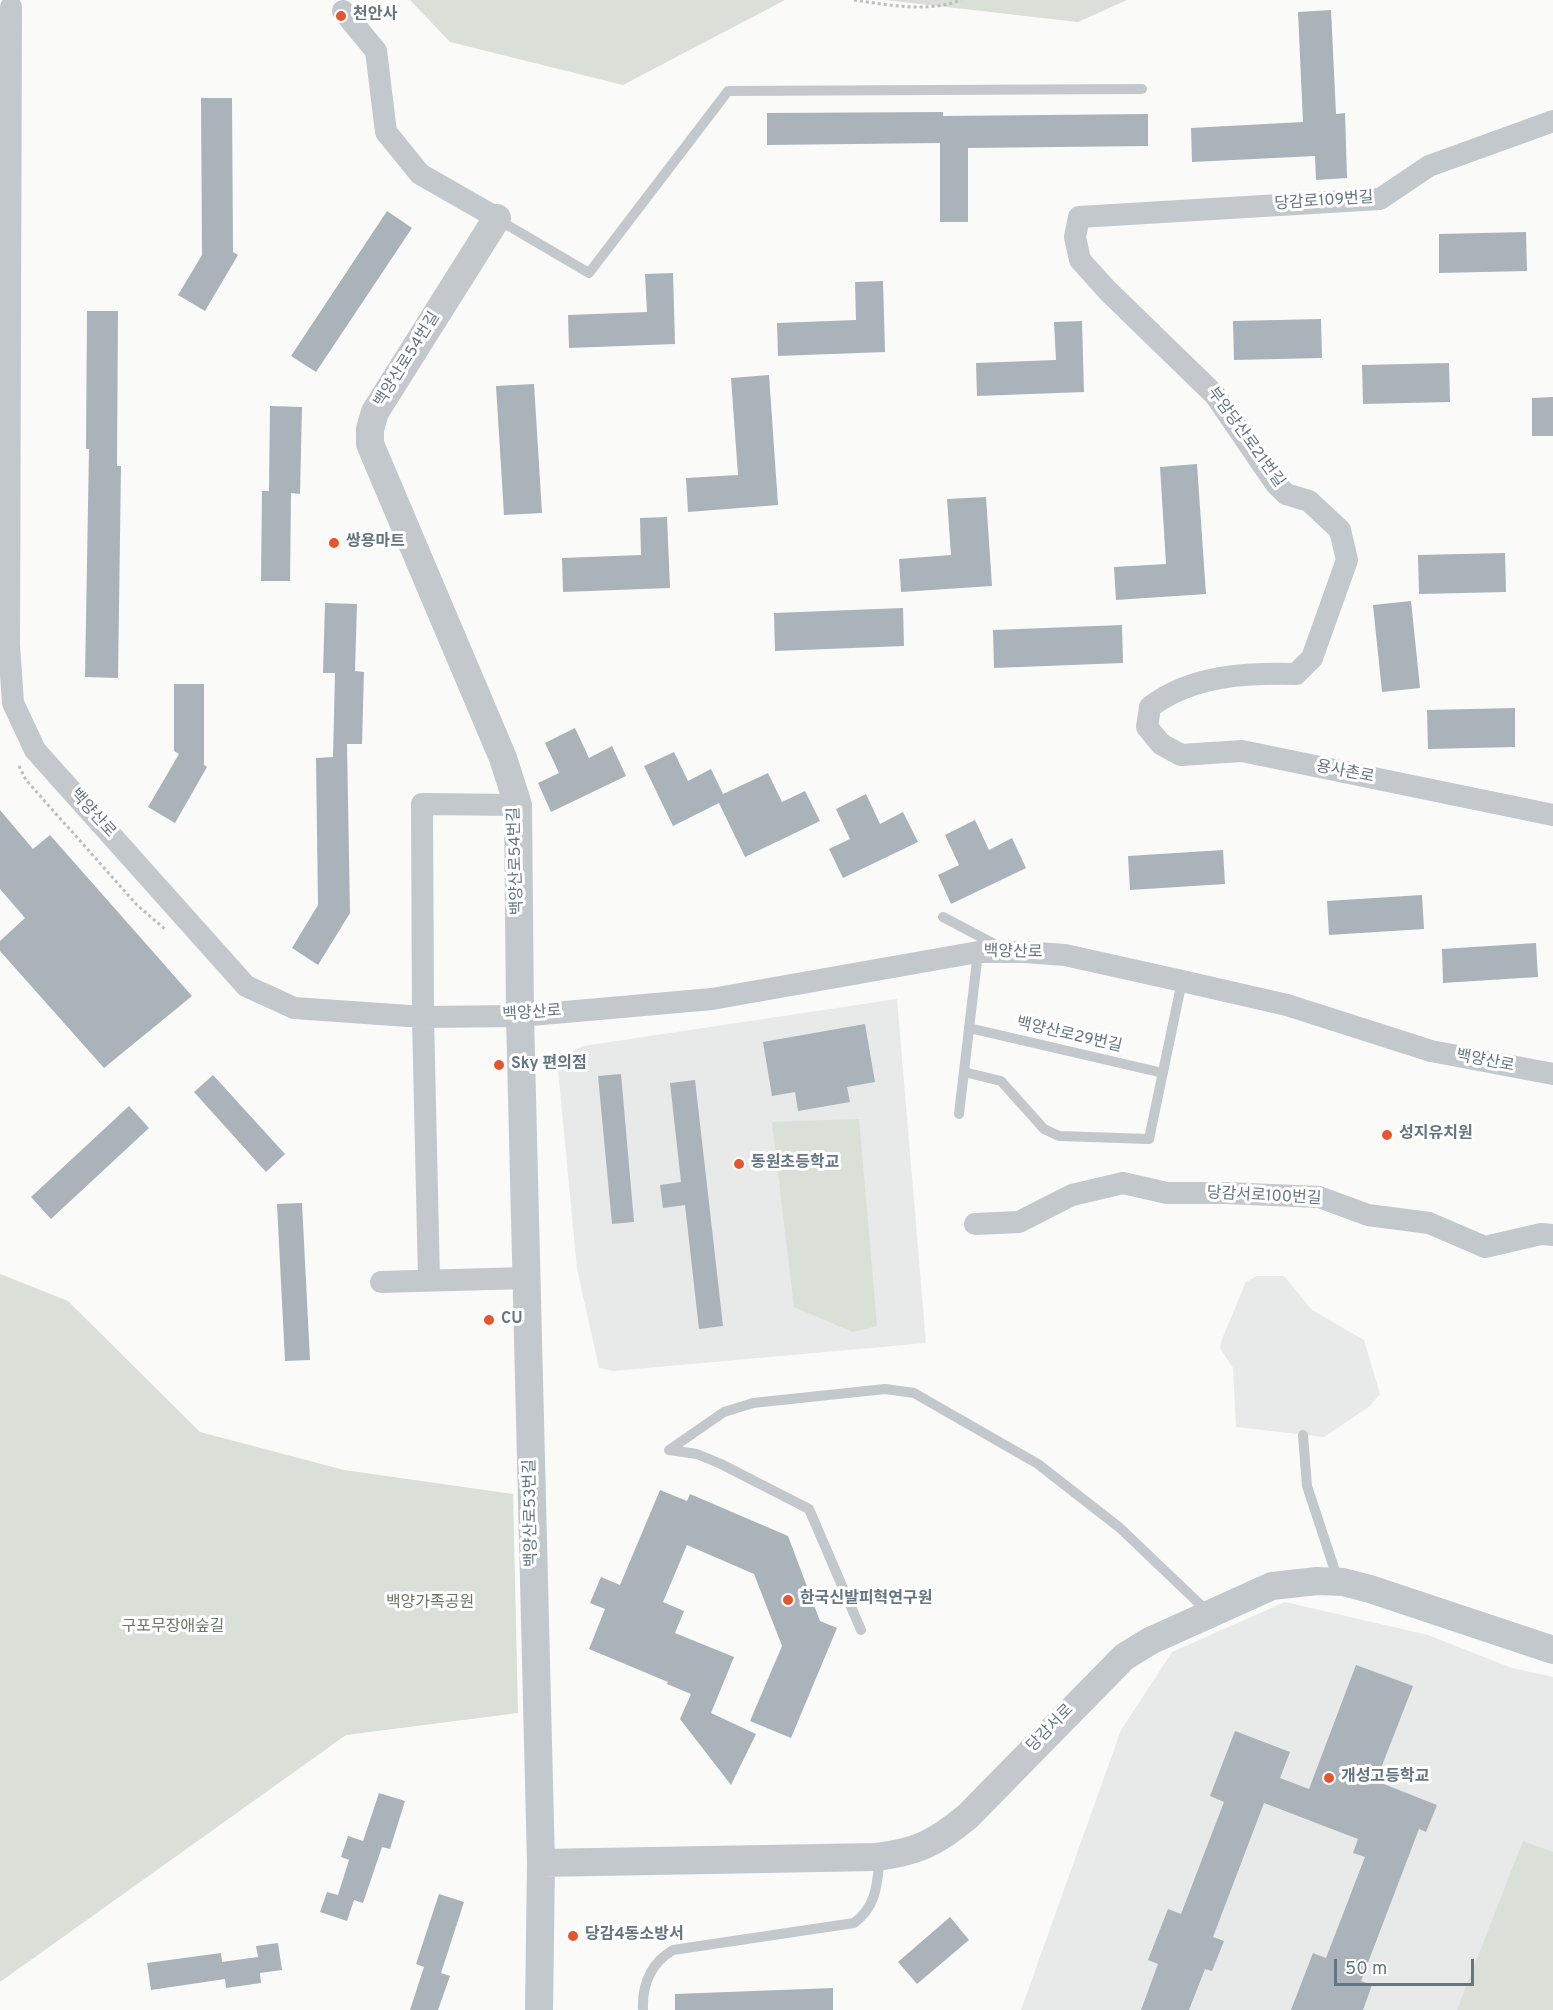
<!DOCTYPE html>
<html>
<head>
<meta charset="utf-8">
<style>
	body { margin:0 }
	#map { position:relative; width:1553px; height:2010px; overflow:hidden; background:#fafaf8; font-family:Overpass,sans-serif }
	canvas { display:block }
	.scale { position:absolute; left:1334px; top:1959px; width:140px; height:27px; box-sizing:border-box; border:3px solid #657683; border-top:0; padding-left:8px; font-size:18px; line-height:21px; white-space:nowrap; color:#657683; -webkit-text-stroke:4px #fff; paint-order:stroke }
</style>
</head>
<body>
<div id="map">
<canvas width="1553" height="2010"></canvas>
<div class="scale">50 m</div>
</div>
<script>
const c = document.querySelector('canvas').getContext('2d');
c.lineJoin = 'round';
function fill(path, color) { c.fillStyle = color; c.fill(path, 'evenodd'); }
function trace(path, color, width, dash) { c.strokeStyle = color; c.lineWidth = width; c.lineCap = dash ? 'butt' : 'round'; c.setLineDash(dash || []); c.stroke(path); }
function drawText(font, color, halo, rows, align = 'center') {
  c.font = font + ' Overpass,"Noto Sans KR",sans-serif'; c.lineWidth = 6; c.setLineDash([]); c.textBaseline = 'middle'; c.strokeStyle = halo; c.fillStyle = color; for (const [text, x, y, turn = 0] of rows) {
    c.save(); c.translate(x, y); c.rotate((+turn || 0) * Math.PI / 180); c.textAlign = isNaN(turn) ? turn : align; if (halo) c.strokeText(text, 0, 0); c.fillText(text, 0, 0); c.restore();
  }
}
fill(new Path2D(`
	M897,999L926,1343L613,1371L599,1368L577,1269L557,1059L583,1046Z
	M1257,1276H1284L1312,1310L1364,1340L1380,1394L1370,1406L1324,1437L1236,1427L1233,1368L1220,1348L1222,1339L1246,1282Z
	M1285,1602L1428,1635L1512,1668L1553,1677V2010H1021L1121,1730L1172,1652Z`), '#e8e9e9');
fill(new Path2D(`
	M410,0H785L623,85L450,42Z
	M885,0H1127L1078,22Z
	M859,1119L877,1326L853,1332L794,1307L772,1122Z
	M0,1274L68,1301L200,1432L344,1470L513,1494L518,1713L346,1735L0,1982Z
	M1523,1841L1553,1852V2010H1457Z`), '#dadfd7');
fill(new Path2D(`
	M1331,10L1336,114L1345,113L1347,178L1316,180L1315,156L1192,162L1191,128L1303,122L1298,12Z
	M201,98H232L233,252L238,255L205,311L178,295L202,255Z
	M943,112V116L1148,114V146L968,148V222H940V143L767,145V113Z
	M387,211L412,228L316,372L291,356Z
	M1526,232L1527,271L1439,273V234Z
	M673,273L675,344L569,348L568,315L647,312L645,274Z
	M883,281L885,352L778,356L777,323L856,320L855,282Z
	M87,311H118L117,466H121L118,678L85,677L89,449H86Z
	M1321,319L1322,358L1234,360L1233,321Z
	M1082,321L1084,392L977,396L976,363L1056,360L1054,322Z
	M1449,363L1450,402L1363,404L1362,365Z
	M769,375L778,505L688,512L686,478L738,475L731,378Z
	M534,384L542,513L504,515L496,386Z
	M1553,397V436H1532V398Z
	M270,406L302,407L300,494L291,493L290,581H261L262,491H269Z
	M1197,464L1206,594L1116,600L1114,567L1166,564L1160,467Z
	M986,497L992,586L901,592L899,559L951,555L947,499Z
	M667,517L670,588L563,592L562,558L641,555L640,518Z
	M1505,553L1506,592L1419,594L1418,555Z
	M1411,601L1420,688L1382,692L1373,605Z
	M325,603L357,604L355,671L364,672L362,744H347L350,913L318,965L292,948L318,905L316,758L333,757L335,673H323Z
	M903,608L904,646L775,651L774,613Z
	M1122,625L1123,663L994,668L993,630Z
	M174,684H204V765L207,767L175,823L148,807L179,754L174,751Z
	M1515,708V747L1428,749L1427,710Z
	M575,728L589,758L612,746L626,776L551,812L538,783L559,773L545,743Z
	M674,752L688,781L711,769L723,794L768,773L782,802L805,791L820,821L745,857L719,803L673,826L644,766Z
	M866,794L880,824L903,812L918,842L843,878L829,849L850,839L836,809Z
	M0,810L33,849L50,835L192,996L104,1068L0,951V941L25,918L0,889Z
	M975,820L989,850L1012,838L1026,868L951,904L938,875L959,865L945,835Z
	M1223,850L1225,884L1130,890L1128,856Z
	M1422,895L1424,929L1329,935L1327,901Z
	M1536,943L1538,977L1443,983L1442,949Z
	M865,1024L875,1082L847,1087L850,1102L798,1111L795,1092L772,1096L763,1042Z
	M621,1074L634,1222L612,1224L598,1076Z
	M213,1075L285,1154L266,1172L194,1092Z
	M695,1080L723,1326L699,1329L685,1205L663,1208L660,1185L681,1182L670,1083Z
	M129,1106L149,1128L51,1219L31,1197Z
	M302,1203L310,1360L285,1361L277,1204Z
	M660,1490L687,1501L690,1494L788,1536L820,1621L837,1628L791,1738L750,1721L782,1646L754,1574L687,1545L663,1602L684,1611L675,1633L734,1657L711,1713L756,1734L731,1785L680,1719L691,1694L667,1684L668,1682L589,1649L605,1609L590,1603L601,1577L620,1585Z
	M1356,1665L1413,1686L1376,1781L1437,1805L1426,1832L1419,1829L1361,1981L1372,1985L1363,2010H1291L1313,1953L1326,1958L1365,1857L1353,1853L1358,1839L1264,1803L1213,1937L1224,1941L1212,1971L1205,1969L1189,2010H1141L1158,1964L1148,1960L1168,1909L1181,1914L1224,1802L1210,1796L1235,1731L1290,1752L1280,1778L1309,1789Z
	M379,1793L405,1801L390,1849L382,1847L363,1903L354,1900L347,1921L320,1912L327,1892L338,1895L349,1860L341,1857L348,1836L363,1841Z
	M439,1894L464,1902L441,1973L450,1976L438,2010H410L424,1967L416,1964Z
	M950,1917L969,1940L917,1984L898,1962Z
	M278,1943L282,1970L260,1973L261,1983L226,1988L225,1979L151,1990L147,1963L221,1953L222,1962L258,1957L256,1946Z
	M833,1988V2010H675V1994Z`), '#aab3b9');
trace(new Path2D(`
	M854,0C890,5 928,13 961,0
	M19,766L26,780L137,905L166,930`), '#bbbfc2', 3, [3, 3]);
trace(new Path2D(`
	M497,219L589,273L728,91L1142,89
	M943,917L998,946
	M969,1028L1163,1073
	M964,1072L1001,1081L1044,1129L1059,1136L1149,1139L1182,981
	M959,1114L978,952
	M1303,1435L1307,1486L1338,1580
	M861,1630L809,1509L721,1464L697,1454L669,1450L724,1412L753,1403L885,1389L914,1393L1038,1464L1120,1528L1208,1612
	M643,2010C642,1984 651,1963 673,1950L854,1923C877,1906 877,1884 880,1857`), '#c3c8cc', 10);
trace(new Path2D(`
	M11,7L9,645L13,703L35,750L246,986L294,1008L423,1017L520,1016L712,999L978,952H1024L1065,955L1182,981L1287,1005L1431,1051L1553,1074
	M343,11L376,51L386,132L420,174L497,218
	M1553,121L1429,166L1380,199L1079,217L1075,237L1080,260L1108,291L1215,395L1276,484L1286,494L1309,501L1340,530L1347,560L1312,658L1296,674C1245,673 1192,675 1150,707L1147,727L1161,744L1181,755L1242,751L1553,815
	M975,1224L1019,1222L1072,1195L1123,1183L1167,1193H1226L1319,1197L1368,1215L1429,1223L1485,1247L1541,1234L1553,1235
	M429,1280L423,1017L422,804L518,805
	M381,1282L527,1278`), '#c3c8cc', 22);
trace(new Path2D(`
	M497,218L375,412L370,429V444L503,758L518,805L520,1016L541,1863L539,2010
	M541,1863L876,1857C917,1852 936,1843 968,1816L1124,1657L1150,1641L1272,1586L1317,1581L1343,1582L1370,1589L1553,1650`), '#c3c8cc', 28);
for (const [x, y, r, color] of [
	[341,16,6,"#e4572e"],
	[334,543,6,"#e4572e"],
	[499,1065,6,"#e4572e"],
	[1387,1135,6,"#e4572e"],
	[739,1164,6,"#e4572e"],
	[489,1320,6,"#e4572e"],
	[788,1600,6,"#e4572e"],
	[1329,1778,6,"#e4572e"],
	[573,1936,6,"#e4572e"]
]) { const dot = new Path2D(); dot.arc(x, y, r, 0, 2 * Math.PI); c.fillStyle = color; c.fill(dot); trace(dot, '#fff', 2); }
drawText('bold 16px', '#657683', '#fff', [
	["천안사",353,16],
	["쌍용마트",346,543],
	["Sky 편의점",511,1065],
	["성지유치원",1399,1135],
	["동원초등학교",751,1164],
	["CU",501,1320],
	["한국신발피혁연구원",800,1600],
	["개성고등학교",1341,1778],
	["당감4동소방서",585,1936]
], 'left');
drawText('16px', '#657683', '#fff', [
	["당감로109번길",1324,202,-4],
	["백양산로54번길",408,360,-58],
	["부암당산로21번길",1245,438,54],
	["용사촌로",1345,773,11],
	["백양산로",92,814,48],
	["백양산로54번길",517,861,-92],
	["백양산로",1013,953,1],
	["백양산로",532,1014,-4],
	["백양산로29번길",1069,1036,13],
	["백양산로",1485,1062,11],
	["당감서로100번길",1264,1197,3],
	["백양산로53번길",532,1513,-91],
	["당감서로",1051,1729,-46]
]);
drawText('16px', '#687a64', '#fff', [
	["백양가족공원",430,1604],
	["구포무장애숲길",173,1628]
]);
</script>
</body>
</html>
